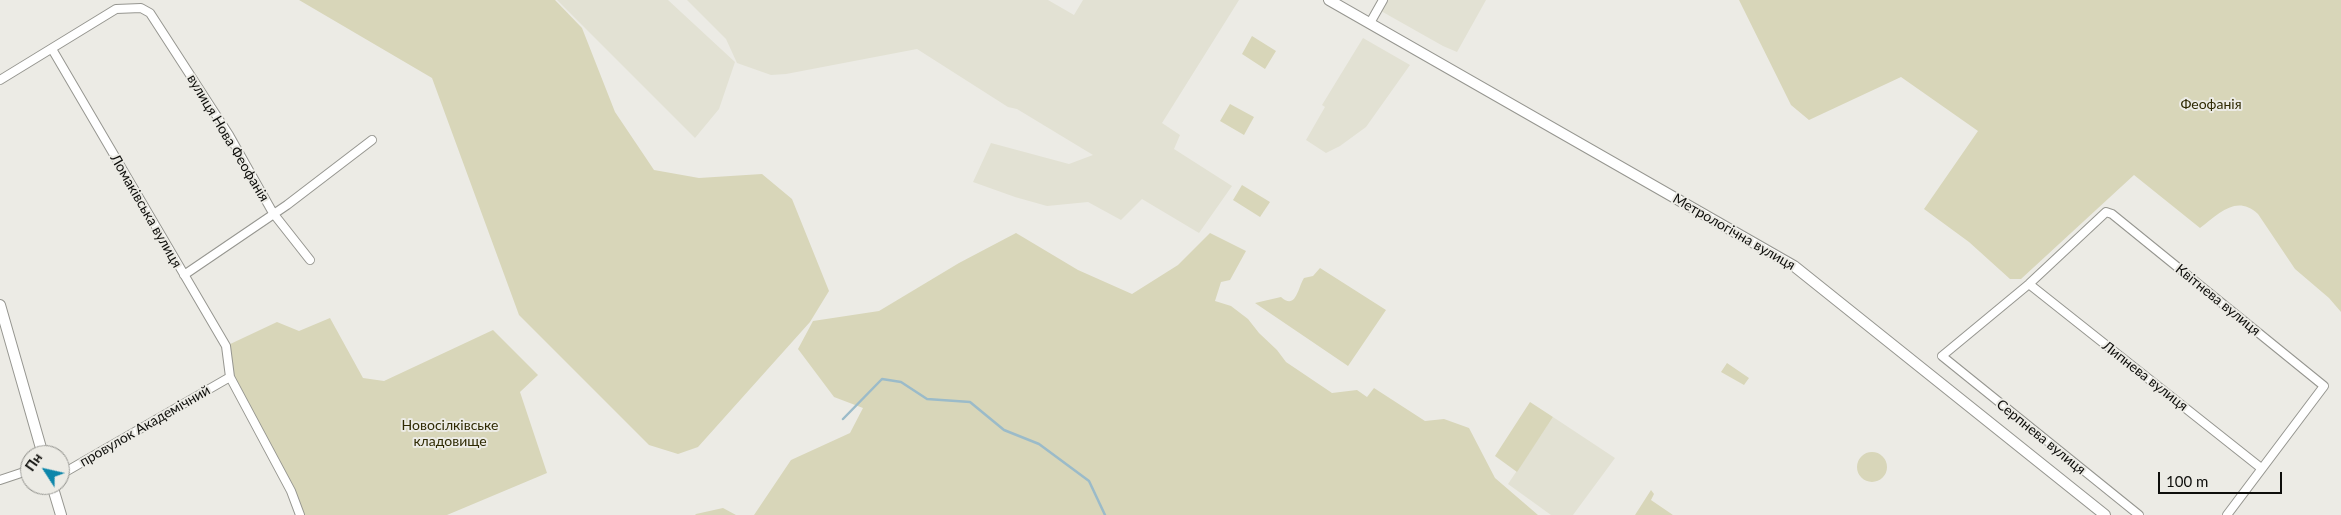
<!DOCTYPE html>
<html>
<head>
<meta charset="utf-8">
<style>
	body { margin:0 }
	#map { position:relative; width:2341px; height:515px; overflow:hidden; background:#ecebe5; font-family:Lato,sans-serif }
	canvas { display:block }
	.north { position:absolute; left:20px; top:445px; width:50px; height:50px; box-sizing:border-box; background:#ecebe5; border:1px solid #93938e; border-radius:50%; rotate:305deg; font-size:14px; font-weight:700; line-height:20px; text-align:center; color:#0e0e0b }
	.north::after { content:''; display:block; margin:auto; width:18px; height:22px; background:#0c86aa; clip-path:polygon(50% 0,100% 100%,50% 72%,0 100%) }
	.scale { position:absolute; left:2158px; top:472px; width:124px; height:22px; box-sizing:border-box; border:2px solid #0e0e0b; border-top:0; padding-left:6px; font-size:15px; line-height:18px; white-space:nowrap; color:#0e0e0b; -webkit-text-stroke:4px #ecebe5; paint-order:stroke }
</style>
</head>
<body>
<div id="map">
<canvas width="2341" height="515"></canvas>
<div class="north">Пн</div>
<div class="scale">100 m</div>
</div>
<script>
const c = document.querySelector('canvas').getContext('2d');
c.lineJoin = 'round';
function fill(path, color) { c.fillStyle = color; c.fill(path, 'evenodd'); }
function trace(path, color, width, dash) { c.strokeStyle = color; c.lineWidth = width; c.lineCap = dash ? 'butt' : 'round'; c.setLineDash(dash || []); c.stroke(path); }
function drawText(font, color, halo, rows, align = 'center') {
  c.font = font + ' Lato,sans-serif'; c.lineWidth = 4; c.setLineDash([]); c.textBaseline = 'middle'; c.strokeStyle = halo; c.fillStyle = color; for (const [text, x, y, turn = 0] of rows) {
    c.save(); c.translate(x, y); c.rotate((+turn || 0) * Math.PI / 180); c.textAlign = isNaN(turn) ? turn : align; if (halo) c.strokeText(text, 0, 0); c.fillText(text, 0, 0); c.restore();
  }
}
fill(new Path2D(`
	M557,0H668L735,62L719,109L695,138Z
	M687,0H1048L1074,15L1083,0H1239L1162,123L1180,135L1174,149L1232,186L1199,233L1142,199L1121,220L1088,202L1047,206L1015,197L973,182L991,143L1069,164L1093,155L1017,109L1008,107L917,49L786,74L771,75L737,63L726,39Z
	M1387,0H1486L1457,52L1443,46L1381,11Z
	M1363,38L1410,65L1366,127L1340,146L1326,153L1306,140L1325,107L1322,105Z
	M1553,417L1615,458L1573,515H1551L1508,484Z`), '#e2e1d3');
fill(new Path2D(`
	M299,0H555L582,28L615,112L654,170L699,178L762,174L792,199L829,291L810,322L698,447L678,454L649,445L519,315L432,78Z
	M1739,0H2341V312L2329,298L2295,269L2258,214C2236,194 2219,214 2200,228L2134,175L2021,279H2010L1969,242L1924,209L1978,131L1901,77L1809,120L1791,105Z
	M1252,36L1276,51L1265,69L1242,54Z
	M1230,104L1254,117L1244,135L1220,121Z
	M1242,185L1270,202L1260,217L1233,200Z
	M1016,233L1078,270L1132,294L1178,265L1210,233L1246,251L1230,280L1221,282L1215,301L1231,306L1248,319L1259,333L1277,350L1286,362L1332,393L1357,390L1367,397L1374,388L1425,421L1444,419L1469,428L1495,478L1538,515H754L791,460L850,433L863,408L834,397L798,349L813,321L879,311L959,263Z
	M1320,268L1386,310L1348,366L1255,303L1281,297C1296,311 1298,287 1304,278L1313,276Z
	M330,318L363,378L384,381L493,330L538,375L520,392L547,473L447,515H300L230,377L226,346L277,322L299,331Z
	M1727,363L1749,378L1744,385L1721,372Z
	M1530,402L1553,417L1517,472L1495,456Z
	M1857 467a15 15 0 1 1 30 0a15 15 0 1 1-30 0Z
	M1651,490L1654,494L1651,500L1673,515H1635Z
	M723,508L736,515H695L696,514Z`), '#d8d6b9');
trace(new Path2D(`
	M843,419L882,379L901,382L927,399L970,402L1004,430L1039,444L1089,481L1105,515`), '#9bbbc9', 2.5);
const minor = new Path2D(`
	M1370,23L1383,0
	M52,49L226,346L230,377L291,491L300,515
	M0,80L116,9L141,8L150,13L229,135L273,213L310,260
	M184,275L287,205L372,140
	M2029,284L2261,468
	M60,475L230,377
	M0,480L30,470
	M2139,515L1942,356L2029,284L2106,212L2112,214L2324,386L2227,515`);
const tertiary = new Path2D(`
	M1329,0L1794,266L2105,515
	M0,305L43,455
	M52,485L61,515`);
trace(minor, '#969690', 10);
trace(tertiary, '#969690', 12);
trace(minor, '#fff', 8);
trace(tertiary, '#fff', 10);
drawText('14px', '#302b04', '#ecebe5', [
	["Феофанія",2211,104],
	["Новосілківське",450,425],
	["кладовище",450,441]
]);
drawText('14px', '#0e0e0b', '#ecebe5', [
	["вулиця Нова Феофанія",228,138,59],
	["Ломаківська вулиця",146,211,60],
	["Метрологічна вулиця",1734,232,30],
	["Квітнева вулиця",2218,300,39],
	["Липнева вулиця",2145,376,38],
	["провулок Академічний",145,426,-30],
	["Серпнева вулиця",2041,437,39]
]);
</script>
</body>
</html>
